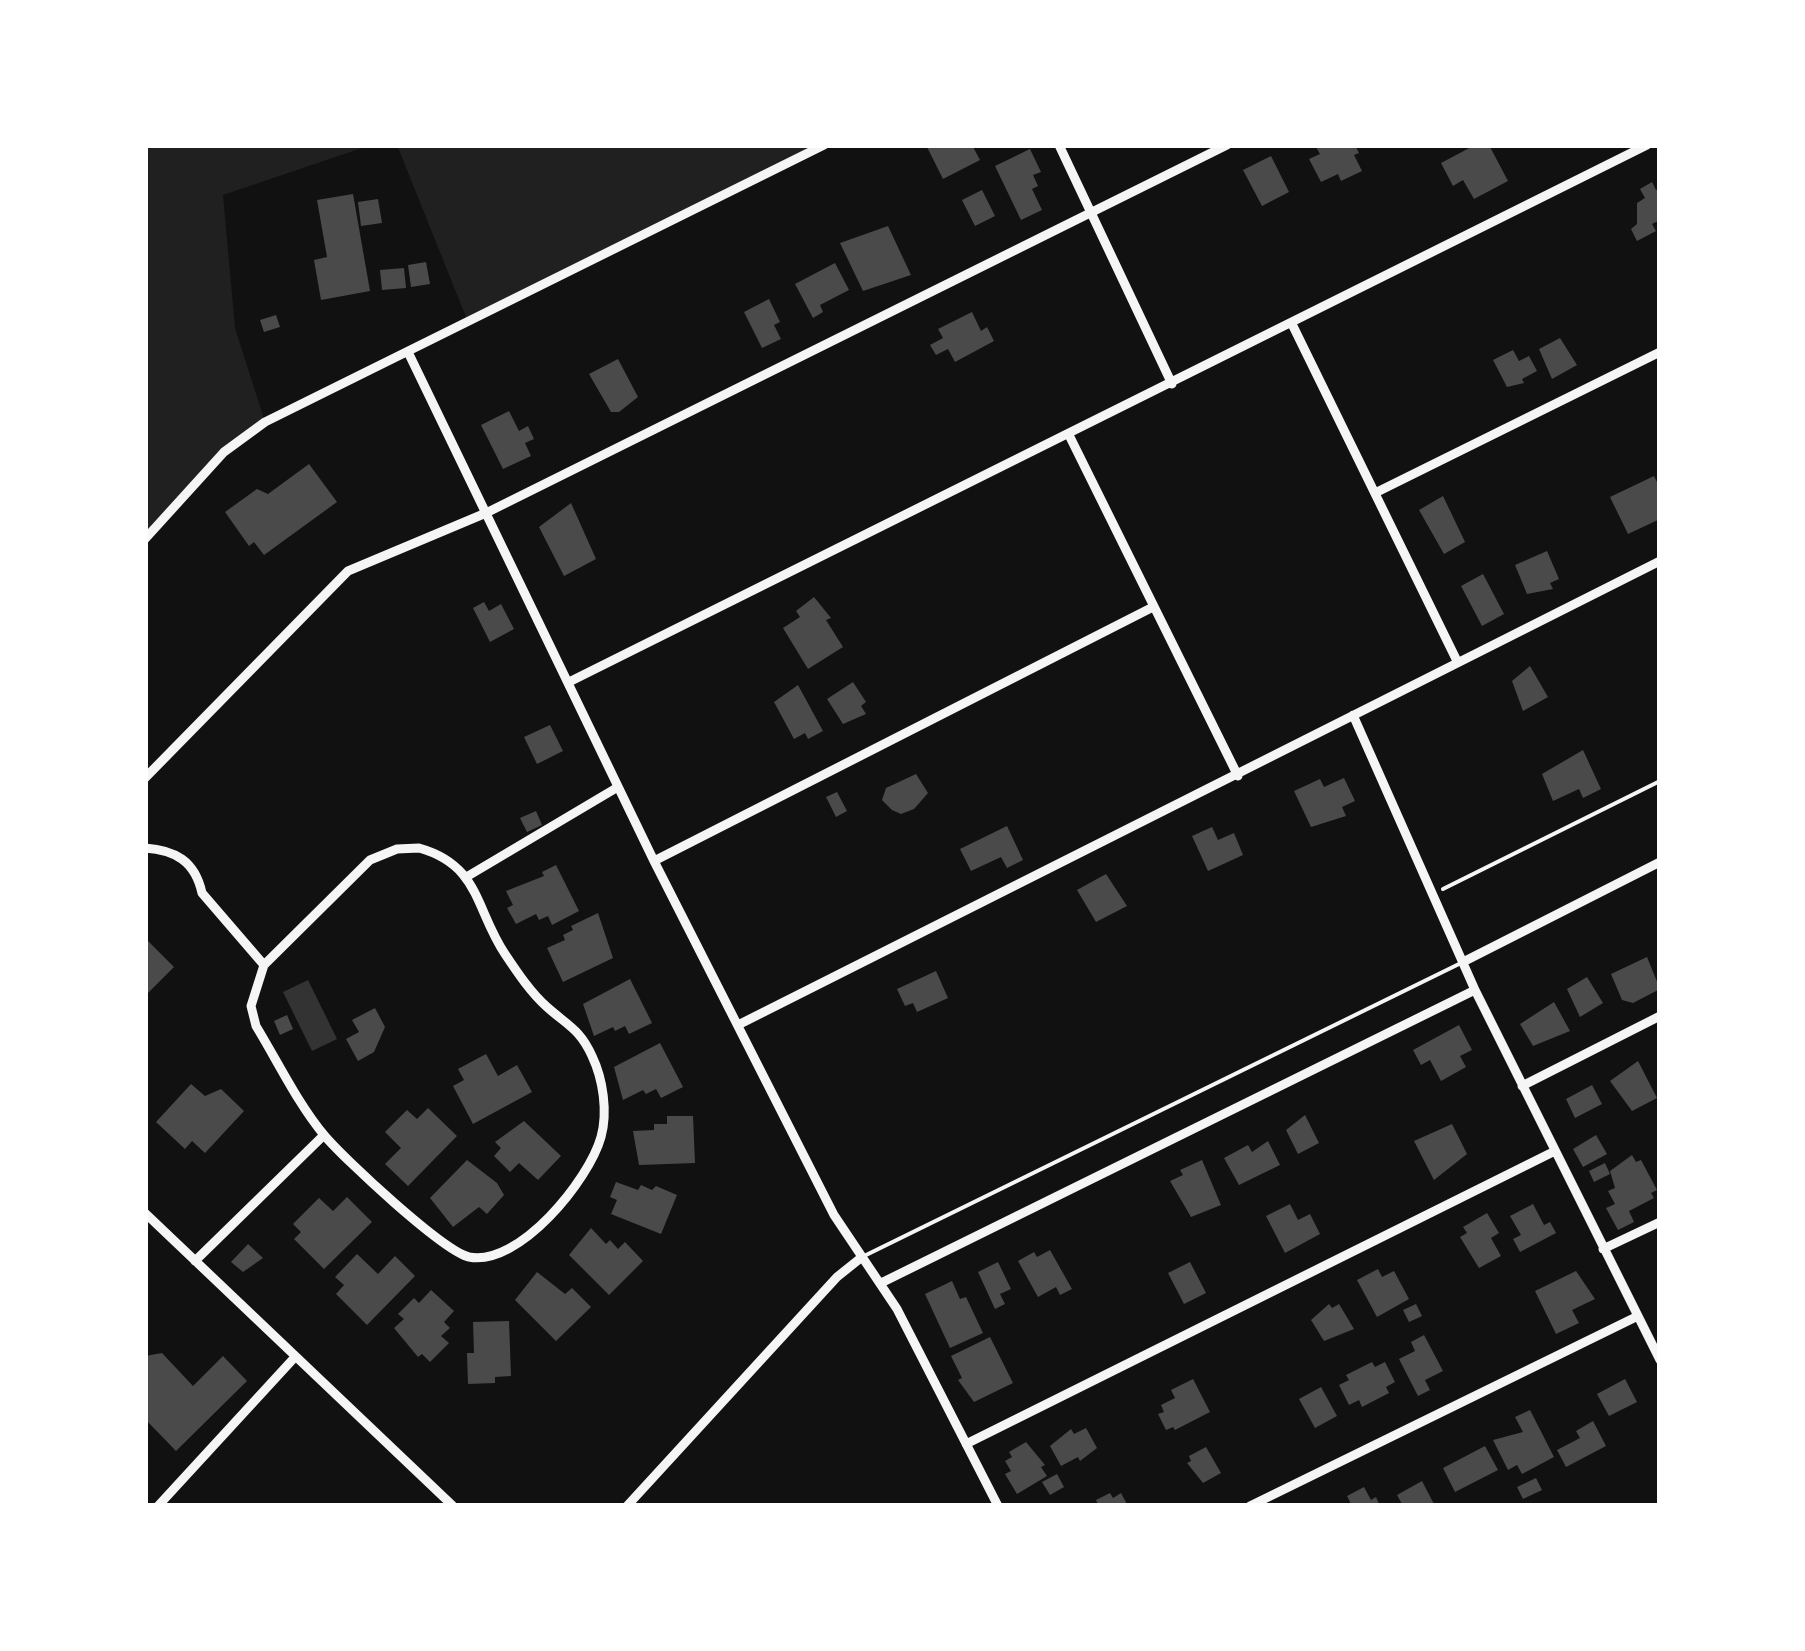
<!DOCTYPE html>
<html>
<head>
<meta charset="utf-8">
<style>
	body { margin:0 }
	#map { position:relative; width:1805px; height:1651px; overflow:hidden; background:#111; font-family:"Roboto Condensed",sans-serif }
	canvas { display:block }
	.frame { position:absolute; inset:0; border:148px solid #fff; pointer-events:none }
</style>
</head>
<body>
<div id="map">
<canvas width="1805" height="1651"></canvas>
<div class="frame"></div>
</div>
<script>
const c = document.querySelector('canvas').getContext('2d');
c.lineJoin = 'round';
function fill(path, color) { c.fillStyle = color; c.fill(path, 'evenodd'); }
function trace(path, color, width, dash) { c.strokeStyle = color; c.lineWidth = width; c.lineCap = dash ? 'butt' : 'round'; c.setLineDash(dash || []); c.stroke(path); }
fill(new Path2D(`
	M145,145H371L223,195L235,328L265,422L224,452L145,539Z
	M397,145H814L468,322Z`), '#202020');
fill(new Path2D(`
	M308,980L337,1039L312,1051L283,992Z`), '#333');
fill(new Path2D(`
	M926,145H972L980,160L943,179Z
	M1321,145H1355L1359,153L1354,155L1362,171L1341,181L1338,174L1321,182L1309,159L1320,154L1316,147Z
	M1475,145H1489L1508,181L1474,199L1463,180L1453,186L1441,163Z
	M1030,149L1041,172L1033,175L1038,186L1032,189L1042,210L1021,220L995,166Z
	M1271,156L1289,192L1262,206L1243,170Z
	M1652,182L1656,190L1660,188V220L1652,224L1656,231L1637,241L1631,229L1637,224V203L1645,198L1640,189Z
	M982,190L995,216L975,226L962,200Z
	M353,194L370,291L321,300L314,260L327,257L317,200Z
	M378,199L382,223L361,226L358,202Z
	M888,226L911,275L863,291L840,243Z
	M426,262L430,284L411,287L408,265Z
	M835,263L849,290L820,305L823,312L813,318L795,284Z
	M404,268L406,288L382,290L380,270Z
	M769,299L780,322L774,325L781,339L762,348L744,312Z
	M972,312L981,331L987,327L994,341L955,362L948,349L936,355L930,345L943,338L938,329Z
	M276,315L280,327L264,332L260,320Z
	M1560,338L1577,365L1552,379L1539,349Z
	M1513,350L1519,361L1529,356L1537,371L1522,379L1524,383L1507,387L1493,360Z
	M618,359L638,397L619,412H611L589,374Z
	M509,411L519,431L528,426L534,439L525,443L531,456L503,469L481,425Z
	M309,464L337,502L264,555L254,542L249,546L225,512L257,489L268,494Z
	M1654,476L1660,488V519L1628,534L1610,497Z
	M1443,496L1465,542L1444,554L1419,510Z
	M571,503L596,559L564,576L539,527Z
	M1547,551L1559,579L1550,583L1553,589L1527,594L1515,565Z
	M1483,574L1504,614L1482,626L1461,586Z
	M814,597L831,618L826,620L843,647L808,669L783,628L800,617L796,611Z
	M484,602L489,611L501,604L514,629L490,642L473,608Z
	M1530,666L1548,697L1523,711L1512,681Z
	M853,682L866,702L861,706L866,714L843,724L827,699Z
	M798,685L823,731L808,739L805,733L794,739L774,702Z
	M550,725L563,751L537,764L524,737Z
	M1583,750L1601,789L1583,798L1579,789L1553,801L1542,774Z
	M916,774L928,793L914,809L901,814L892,810L882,800L886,788Z
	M1344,778L1355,801L1342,807L1346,816L1311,827L1294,791L1320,779L1324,787Z
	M837,792L847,811L836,817L826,797Z
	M536,811L542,825L527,832L520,818Z
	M1007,826L1023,860L1007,868L1001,857L971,871L960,849Z
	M1212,827L1218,840L1234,833L1243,855L1208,871L1192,836Z
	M556,865L579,911L552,925L548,916L539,920L536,914L516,924L507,908L513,905L506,891L544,876L542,872Z
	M1106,874L1127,906L1096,922L1077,890Z
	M598,913L613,958L563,982L547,948L565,940L563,935L573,930L571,926Z
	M147,940L174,967L145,996V942Z
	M1647,957L1660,989L1633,1003L1622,1000L1611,974Z
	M936,971L948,998L917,1012L913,1003L905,1006L897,989Z
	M1587,977L1603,1003L1580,1017L1567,989Z
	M630,979L652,1023L629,1034L625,1026L615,1031L613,1027L594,1036L583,1004Z
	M1554,1002L1570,1031L1533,1046L1520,1024Z
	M375,1008L385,1027L374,1052L358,1061L346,1039L359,1032L352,1020Z
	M287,1015L293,1029L280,1035L274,1021Z
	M1459,1025L1472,1050L1460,1056L1466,1067L1441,1081L1430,1060L1421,1065L1413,1050Z
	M660,1043L683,1087L661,1098L656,1089L646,1094L643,1090L623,1100L614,1067Z
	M486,1054L498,1076L517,1065L532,1092L473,1124L453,1086L464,1080L458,1069Z
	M1638,1061L1657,1098L1632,1111L1610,1081Z
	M191,1084L205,1096L221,1089L244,1111L205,1153L192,1141L185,1149L156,1122Z
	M1592,1085L1602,1104L1575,1118L1566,1099Z
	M428,1108L457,1136L408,1186L385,1164L401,1148L385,1132L407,1110L417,1119Z
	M1305,1115L1319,1143L1298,1154L1286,1130Z
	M667,1116H693L695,1163L639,1165L633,1131L654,1130V1124H667Z
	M524,1121L561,1156L538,1180L519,1163L510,1172L494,1156L501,1148L495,1142Z
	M1452,1124L1467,1154L1434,1180L1414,1141Z
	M1596,1135L1607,1154L1583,1167L1573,1149Z
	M1268,1141L1280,1165L1239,1185L1224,1158L1248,1145L1252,1152Z
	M1632,1155L1636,1162L1641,1160L1657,1190L1651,1193L1654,1198L1629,1211L1634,1222L1618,1230L1606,1208L1615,1204L1608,1191L1615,1188L1610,1171Z
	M467,1160L497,1183L504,1195L487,1214L479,1207L453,1227L430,1198Z
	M1202,1160L1221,1205L1191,1217L1170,1181L1183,1175L1180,1170Z
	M1605,1163L1610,1174L1594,1182L1589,1171Z
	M616,1182L638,1190L641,1185L652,1190L656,1186L677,1195L661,1234L611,1214L617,1200L610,1197Z
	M347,1197L372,1222L324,1269L294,1239L301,1232L293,1224L319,1198L333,1211Z
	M1290,1204L1298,1220L1310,1214L1320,1234L1285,1253L1266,1216Z
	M1533,1204L1544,1225L1550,1222L1556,1233L1520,1252L1513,1239L1521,1235L1510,1216Z
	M1487,1213L1499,1233L1491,1238L1501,1256L1479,1268L1460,1237L1467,1233L1463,1227Z
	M591,1228L606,1244L610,1240L618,1249L625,1242L643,1261L609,1295L569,1255Z
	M248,1244L263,1258L243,1272L231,1262Z
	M1050,1250L1072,1289L1060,1295L1056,1287L1038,1297L1018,1261L1034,1252L1037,1257Z
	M357,1254L378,1274L395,1256L415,1276L367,1325L336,1294L344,1285L335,1277Z
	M998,1262L1011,1289L1000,1294L1005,1304L995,1309L978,1272Z
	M1190,1262L1206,1293L1184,1304L1168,1273Z
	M1378,1269L1382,1277L1394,1271L1409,1299L1377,1317L1357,1280Z
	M1576,1271L1595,1299L1572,1310L1579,1323L1556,1334L1535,1291Z
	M537,1272L565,1294L572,1288L591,1307L556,1341L515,1300Z
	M952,1281L960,1299L966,1297L983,1333L950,1348L925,1294Z
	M431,1290L454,1311L444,1322L450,1328L441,1336L449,1343L430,1362L422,1354L418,1357L394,1328L404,1319L398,1314L414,1298L419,1303Z
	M1329,1304L1332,1308L1339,1304L1354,1329L1324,1341L1311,1320Z
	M1416,1304L1422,1316L1409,1322L1403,1310Z
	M509,1321L511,1376L495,1377V1383L468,1384L467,1353H474L473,1322Z
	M1424,1335L1443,1371L1425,1380L1430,1390L1418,1396L1399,1359L1415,1351L1411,1342Z
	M990,1337L1013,1383L974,1402L958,1380L962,1378L951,1356Z
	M162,1353L193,1386L223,1356L247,1381L176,1451L145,1419V1356Z
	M1372,1362L1375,1367L1385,1362L1395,1382L1386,1387L1389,1393L1362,1407L1359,1400L1349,1405L1339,1385L1349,1380L1346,1375Z
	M1193,1379L1210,1412L1175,1430L1173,1427L1166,1430L1158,1414L1164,1412L1161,1405L1175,1398L1171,1390Z
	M1625,1379L1637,1402L1609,1416L1597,1394Z
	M1321,1387L1337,1416L1315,1428L1299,1399Z
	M1530,1410L1554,1457L1522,1474L1517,1465L1508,1470L1493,1440L1523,1432L1515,1417Z
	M1593,1421L1606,1446L1566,1467L1557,1450L1580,1438L1576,1431Z
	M1086,1428L1097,1448L1080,1461L1078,1457L1061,1466L1050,1446L1071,1429L1074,1434Z
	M1026,1442L1045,1465L1041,1467L1047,1476L1017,1494L1005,1474L1011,1471L1005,1461L1012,1457L1009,1452Z
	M1485,1446L1498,1470L1455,1492L1443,1468Z
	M1206,1447L1221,1473L1203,1483L1187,1463L1191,1461L1189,1456Z
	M1057,1474L1064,1487L1050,1495L1042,1482Z
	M1536,1478L1542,1490L1523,1499L1517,1487Z
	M1422,1481L1435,1506H1403L1397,1495Z
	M1364,1487L1371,1500L1376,1497L1380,1506H1352L1347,1496Z
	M1110,1493L1113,1498L1121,1493L1128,1506H1099L1096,1500Z`), '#4a4a4a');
trace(new Path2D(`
	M1443,889L1660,781`), '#f5f5f5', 4);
trace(new Path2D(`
	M862,1257L1459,964`), '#f5f5f5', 4);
trace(new Path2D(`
	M1059,145L1172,384
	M1292,324L1457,661
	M408,352L654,861L834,1215L897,1309L998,1506
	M1069,435L1238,776
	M1375,493L1660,352
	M145,539L224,452L265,422L824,145
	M569,682L1647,145
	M1353,715L1475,990L1660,1360
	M145,778L348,571L486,513L1227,145
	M145,848C175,850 195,861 202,893L264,965
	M419,848C480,865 475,909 505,954C517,972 531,993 547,1007C567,1025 580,1029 592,1056C603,1079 608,1112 601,1137C589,1180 519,1267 469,1257C443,1251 344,1159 324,1135C298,1104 278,1062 256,1026L251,1006L264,965L370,860L397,849Z
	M654,861L1153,607
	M468,876L618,787
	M1463,962L1660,862
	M738,1025L1660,561
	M1522,1086L1660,1016
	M145,1213L453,1506
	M1603,1249L1660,1222
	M195,1261L324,1135
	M881,1283L1475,990
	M966,1444L1553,1152
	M158,1506L295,1357
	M627,1506L837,1277L862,1257
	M1250,1506L1638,1316`), '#f5f5f5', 9);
</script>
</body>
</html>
